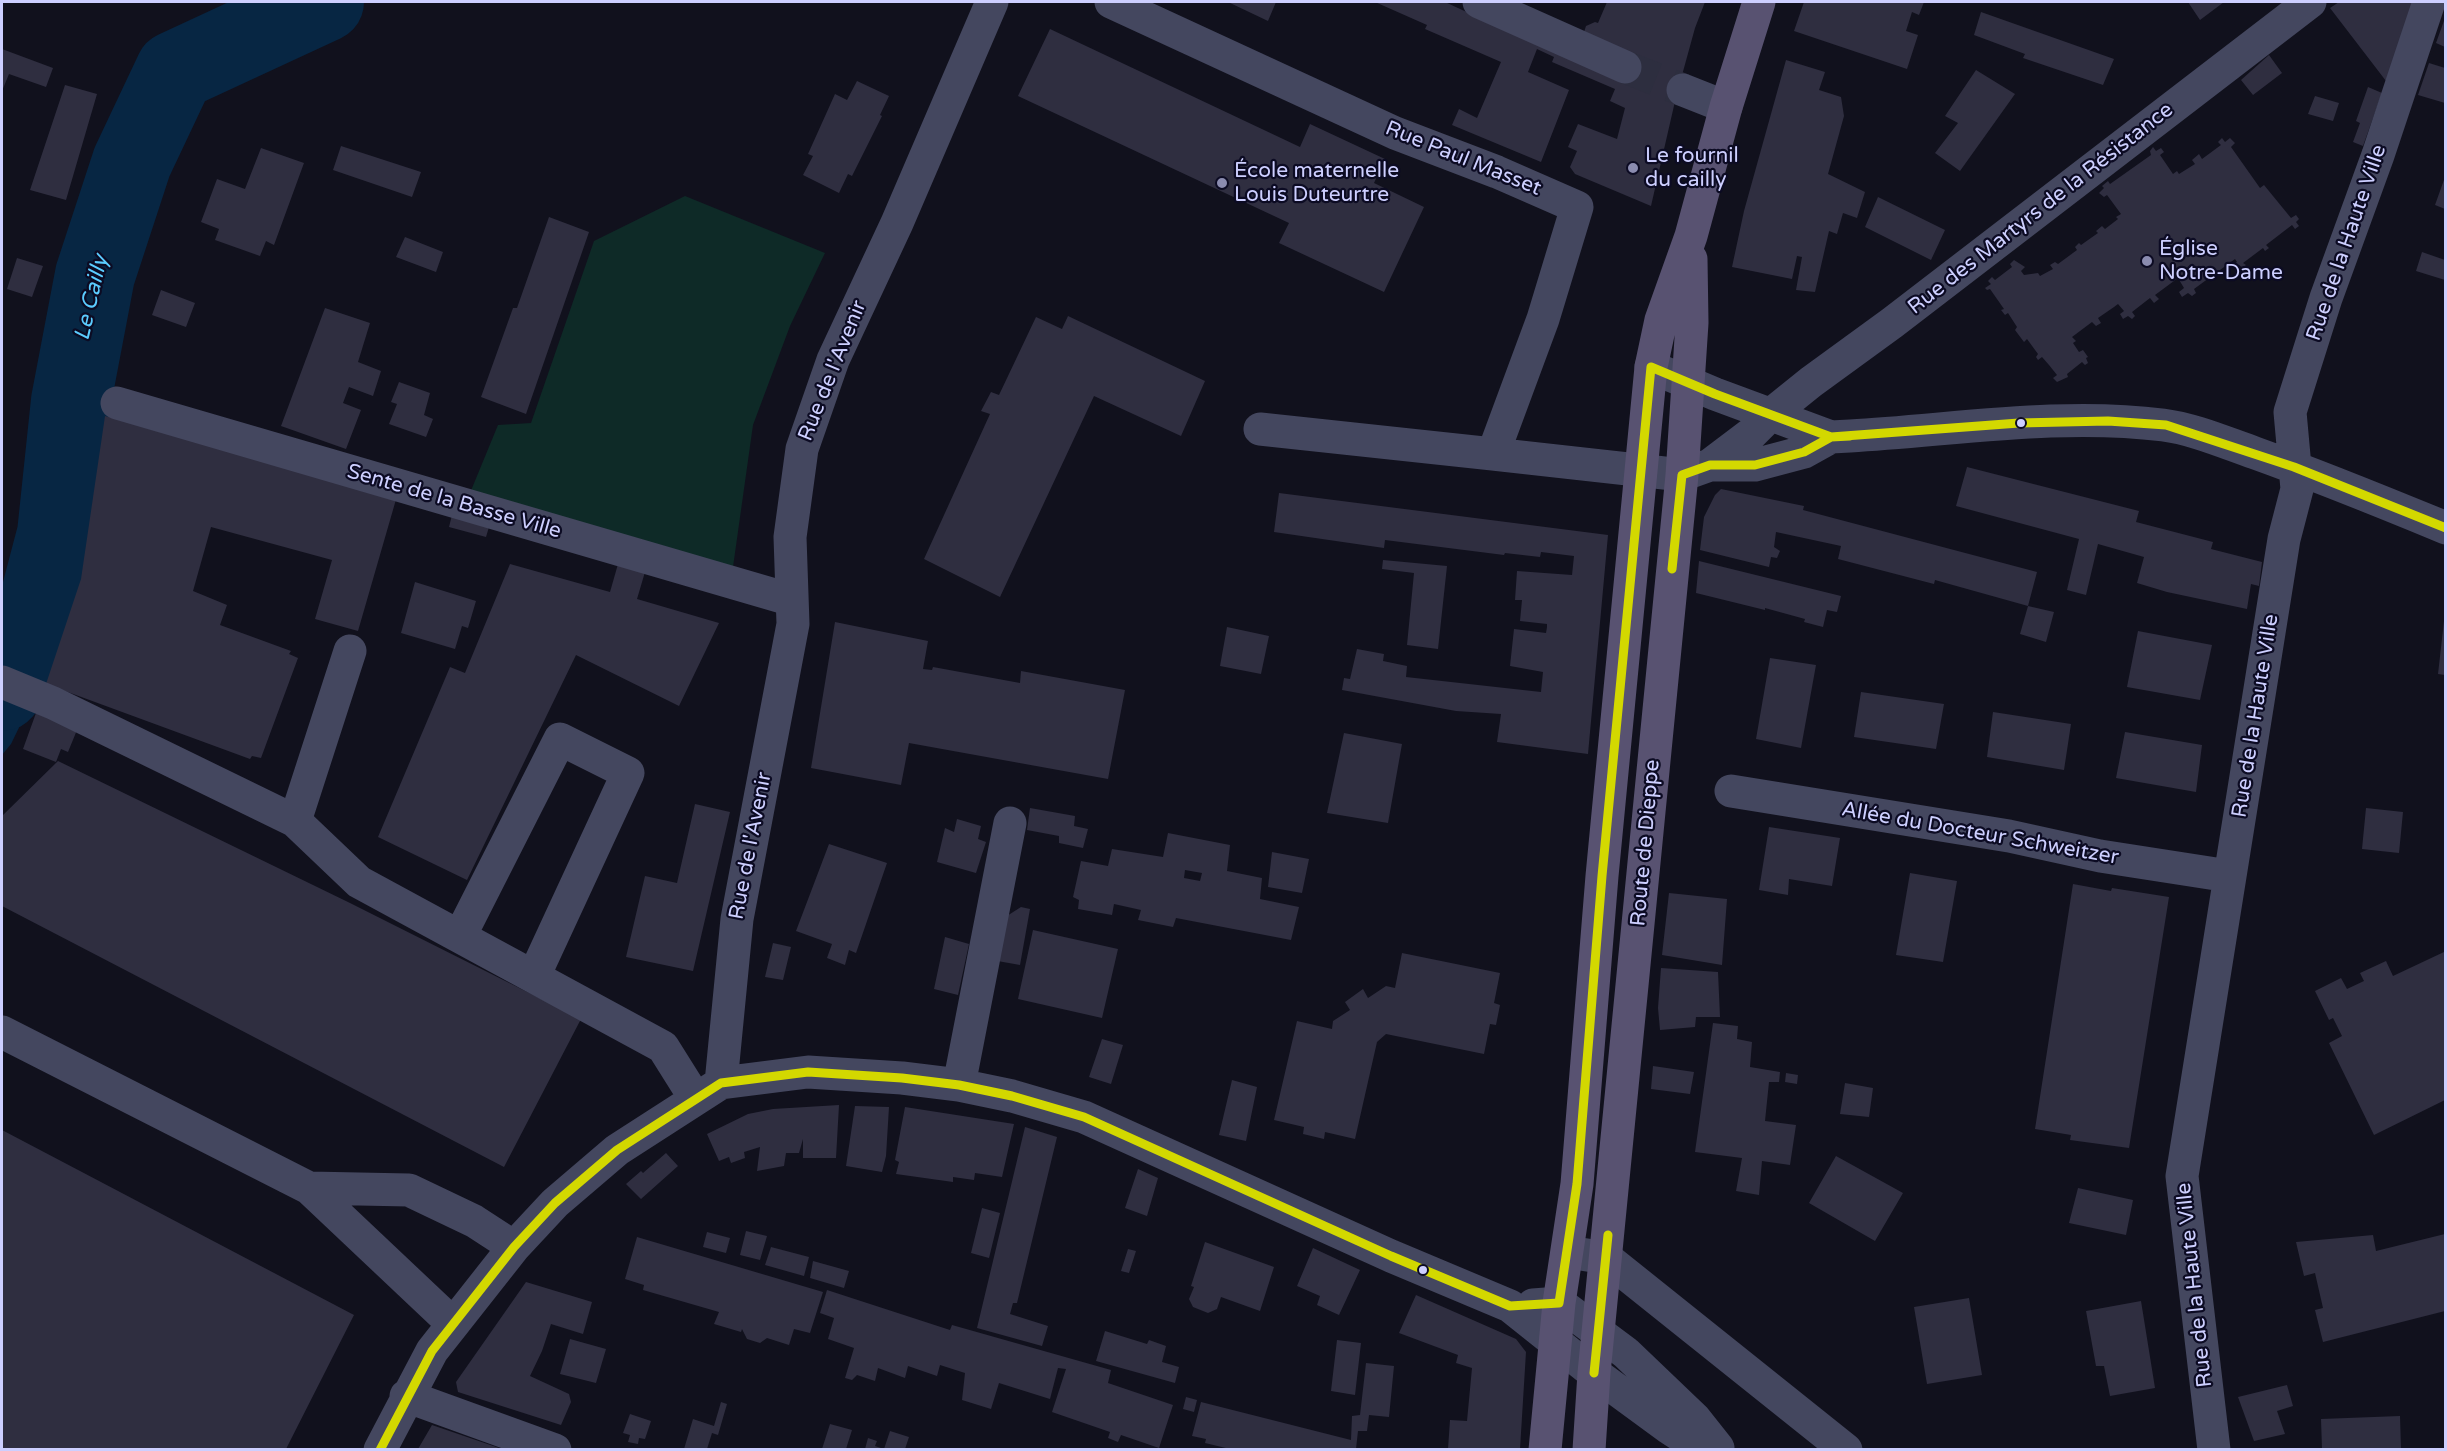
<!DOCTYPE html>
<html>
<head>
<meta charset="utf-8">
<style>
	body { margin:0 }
	#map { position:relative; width:2447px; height:1451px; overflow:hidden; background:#11111d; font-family:"Varela Round",sans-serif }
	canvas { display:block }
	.frame { position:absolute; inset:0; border:3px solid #cdcfff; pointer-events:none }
</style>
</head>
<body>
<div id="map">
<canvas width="2447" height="1451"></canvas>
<div class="frame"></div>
</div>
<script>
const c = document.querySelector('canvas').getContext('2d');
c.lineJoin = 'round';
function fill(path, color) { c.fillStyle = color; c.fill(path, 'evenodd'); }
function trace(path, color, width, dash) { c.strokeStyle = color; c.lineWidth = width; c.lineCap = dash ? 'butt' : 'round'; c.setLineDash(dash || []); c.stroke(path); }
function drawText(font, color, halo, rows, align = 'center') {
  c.font = font + ' "Varela Round",sans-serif'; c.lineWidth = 4.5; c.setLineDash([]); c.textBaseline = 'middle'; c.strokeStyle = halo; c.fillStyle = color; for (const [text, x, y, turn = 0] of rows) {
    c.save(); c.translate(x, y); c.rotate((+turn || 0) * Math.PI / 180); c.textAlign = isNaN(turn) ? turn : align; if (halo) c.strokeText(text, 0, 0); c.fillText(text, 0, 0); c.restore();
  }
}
fill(new Path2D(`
	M685,196L825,253L790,326L753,425L733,567L470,493L498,425L531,423L594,241Z`), '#0e2a27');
fill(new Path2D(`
	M2,692L31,703L11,744L2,755Z`), '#072643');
trace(new Path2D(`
	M2,691L22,667L57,534L71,401L95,275L132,162L175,71L324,2`), '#072643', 80);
fill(new Path2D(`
	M1228,2H1276L1268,21Z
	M1375,2H1445L1512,33L1581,41L1586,26L1595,22L1598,23L1607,2H1705L1695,28L1676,97L1651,206L1575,174L1570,167L1577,151L1568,147L1578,124L1617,139L1625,108L1610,101L1615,89L1552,62L1554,57L1537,49L1528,72L1569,90L1541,162L1452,125L1459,109L1477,118L1501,62L1425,29L1427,25Z
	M1804,2H1924L1919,15L1912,12L1906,31L1918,35L1907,69L1794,31Z
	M2188,2H2224L2200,20Z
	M2339,2H2414L2386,81L2330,8Z
	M1981,12L2114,59L2103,85L2023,58L2025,54L1974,35Z
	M2445,18V47L2436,43Z
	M1050,29L1300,147L1310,124L1385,159L1374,183L1424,207L1384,292L1279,243L1289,223L1018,96Z
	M2,49L53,68L46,87L9,74L2,91Z
	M2269,55L2282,73L2253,95L2241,80Z
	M1786,60L1825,72L1819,90L1841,97L1844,116L1828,174L1865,192L1857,218L1843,213L1837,234L1829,231L1815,292L1796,290L1802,257L1797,256L1792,279L1732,267L1744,211Z
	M2429,63L2445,68V103L2418,95Z
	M1976,70L2015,94L1960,171L1935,153L1958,123L1945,116Z
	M857,81L889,96L880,115L882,116L852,176L848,174L839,193L803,175L813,156L808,154L835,94L847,100Z
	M65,85L97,94L66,200L30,190Z
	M2368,87L2382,93L2363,146L2353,142L2360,123L2356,121Z
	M2315,96L2339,103L2333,121L2308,114Z
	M2222,138L2225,142L2230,138L2235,143L2231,147L2260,188L2264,185L2291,218L2296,215L2299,219L2296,222L2299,226L2295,229L2292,225L2266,245L2269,248L2265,251L2263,248L2243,263L2246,265L2243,268L2239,265L2235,269L2232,265L2237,262L2235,259L2194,289L2196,293L2192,296L2188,293L2182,297L2179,292L2184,288L2178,278L2155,295L2159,299L2154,303L2150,298L2132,312L2135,316L2132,319L2128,316L2123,319L2120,314L2124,311L2118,304L2114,307L2098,318L2101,323L2096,326L2092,322L2072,337L2076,341L2073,343L2079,352L2083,350L2088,357L2086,358L2088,363L2085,365L2082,362L2067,374L2068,377L2057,382L2053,378L2057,375L2049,365L2042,357L2038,360L2036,357L2038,354L2027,339L2024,342L2015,330L2017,327L2008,313L2005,315L2001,310L2004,309L1990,289L1987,290L1985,288L1991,284L1988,281L1992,277L1995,280L2012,267L2010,264L2014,260L2025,267L2021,271L2024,275L2038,273L2040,276L2053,269L2050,265L2055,262L2058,264L2077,250L2075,247L2079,243L2081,245L2098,233L2096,231L2102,226L2105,229L2118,219L2116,217L2121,214L2107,195L2104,197L2099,193L2104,188L2102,186L2108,181L2110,184L2151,155L2150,151L2153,147L2156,151L2161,148L2164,152L2160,155L2173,174L2177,171L2179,174L2195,164L2192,160L2199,154L2202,159L2221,145L2218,142Z
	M341,146L421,172L412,197L333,170Z
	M261,148L304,163L274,245L266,241L260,256L215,240L219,229L201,222L217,179L245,189Z
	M2445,177V209L2435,205Z
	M1878,197L1945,230L1931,260L1865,227Z
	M549,217L589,232L526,414L481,397L513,308H517Z
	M405,237L443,252L436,272L396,257Z
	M2422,252L2445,260V280L2416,271Z
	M17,258L43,266L32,297L7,289Z
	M161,290L195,303L186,327L152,315Z
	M325,308L370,323L358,362L381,371L373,396L349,387L343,403L361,410L346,449L281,426Z
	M1068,316L1205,381L1181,436L1094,396L1000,597L924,559L990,414L981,411L991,392L999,395L1036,317L1062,329Z
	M399,382L430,393L424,415L433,419L426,437L389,424L397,404L391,402Z
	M105,416L397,496L358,631L315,619L332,560L211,527L193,591L227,605L220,625L291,651L289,654L298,658L261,758L252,756L250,759L46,684L81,579Z
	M1967,467L2139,511L2136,522L2213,542L2211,549L2262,562L2259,586L2251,584L2247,609L2167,592L2137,583L2144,557L2098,544L2086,595L2067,590L2079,539L1956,506Z
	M1721,489L1804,506L1803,510L2037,572L2028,606L1935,580L1934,584L1838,559L1841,546L1776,532L1774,547L1780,551L1777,558L1771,557L1769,567L1700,550L1704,517L1715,495Z
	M1279,493L1608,535L1588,754L1497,742L1501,714L1456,711L1342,690L1344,678L1350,679L1357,649L1384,654L1383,661L1407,666L1406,677L1541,692L1543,672L1510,666L1514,629L1546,633L1547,627V624L1520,621L1522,600H1515L1517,571L1572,575L1574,556L1541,552L1540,557L1505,553L1504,555L1385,540L1384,548L1274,532Z
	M453,511L489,527L486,537L449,527Z
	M1383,560L1447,566L1438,649L1407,645L1414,573L1382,569Z
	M1699,561L1841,596L1837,612L1827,610L1823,627L1804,622L1805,619L1765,608V610L1696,593Z
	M510,564L610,592L618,564L645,572L637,599L719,623L679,706L576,655L467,880L378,837L450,667L465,673Z
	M415,582L476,601L468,628L462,626L455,649L401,633Z
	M2028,606L2054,612L2046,642L2020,634Z
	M2444,621H2445V675L2438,674Z
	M835,622L928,641L923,669L932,670L933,667L1020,683L1021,671L1125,690L1108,779L909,743L901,785L811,768Z
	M1227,627L1269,636L1261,674L1220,666Z
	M2138,631L2212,645L2200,700L2127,687Z
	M1770,658L1816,665L1801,748L1756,739Z
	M1861,692L1944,704L1936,749L1854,737Z
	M1993,712L2071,724L2064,770L1987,757Z
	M36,713L77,730L68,752L61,749L56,762L23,749Z
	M2125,732L2202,745L2196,792L2116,778Z
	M1344,733L1402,744L1388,823L1327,813Z
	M58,761L350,903L581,1019L504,1167L2,906V816Z
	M695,804L730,812L693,971L626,957L645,876L677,883Z
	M1030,808L1075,816L1074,826L1088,829L1083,848L1059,843V836L1027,830Z
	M2366,808L2403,812L2399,853L2362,849Z
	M957,819L981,826L978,839L986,842L976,873L937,862L945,828L954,832Z
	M1769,827L1840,838L1832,886L1789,879L1788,895L1759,890Z
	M1168,833L1230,845L1227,871L1262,878L1260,899L1299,907L1291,940L1176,918L1173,927L1138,920L1141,910L1114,904L1112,915L1078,909L1079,900L1073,897L1081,861L1108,866L1112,849L1163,857ZM1185,870L1202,873L1200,881L1184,878Z
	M829,844L887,863L856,953L849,950L845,965L827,958L832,944L796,931Z
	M1272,852L1309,859L1302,893L1268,887Z
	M1910,873L1957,881L1943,962L1896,955Z
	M2073,884L2111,891L2112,888L2169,897L2129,1148L2070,1140L2071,1135L2035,1129Z
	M1669,893L1727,899L1722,965L1662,955Z
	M1021,907L1030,909L1020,965L992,960L999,921Z
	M1033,930L1118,949L1102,1018L1018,999Z
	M945,937L969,944L958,995L934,989Z
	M773,943L791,947L783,980L765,977Z
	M2444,952L2445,1100L2374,1135L2329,1043L2342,1036L2333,1018L2329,1020L2315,991L2341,978L2347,989L2364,981L2360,973L2386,961L2393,976Z
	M1402,953L1500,973L1494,1003L1500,1005L1496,1025L1490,1024L1484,1054L1386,1034L1377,1042L1355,1139L1325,1132L1324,1139L1303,1134L1304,1127L1274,1120L1297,1021L1332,1029L1333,1021L1350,1010L1345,1002L1363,989L1368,998L1386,986L1395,988Z
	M1661,968L1718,972L1720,1017H1696L1695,1027L1660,1030L1658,1008Z
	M1713,1023L1738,1026L1737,1039L1752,1042L1750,1067L1780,1072L1779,1082H1769L1765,1121L1796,1125L1790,1165L1762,1161L1759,1195L1736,1191L1742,1158L1695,1152Z
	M1102,1039L1123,1045L1111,1084L1089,1077Z
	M1653,1066L1694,1072L1690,1094L1651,1089Z
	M1786,1073L1798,1075L1797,1084L1785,1082Z
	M1232,1080L1257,1087L1246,1141L1219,1135Z
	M1845,1083L1873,1088L1869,1117L1840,1114Z
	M839,1105L836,1158H803V1139L799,1153H786L784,1166L757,1171L760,1147L744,1152L745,1158L731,1163L729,1157L719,1161L707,1134L748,1114L773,1109Z
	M855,1106L889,1107L886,1156L882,1172L846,1166Z
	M905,1107L1014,1124L1002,1177L975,1173L974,1180L953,1177V1182L896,1174L899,1162L895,1160Z
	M1025,1127L1057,1137L1017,1303H1013L1010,1314L1048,1326L1042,1346L977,1328Z
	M2,1130L354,1315L286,1449H2Z
	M666,1153L678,1166L641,1199L626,1184L641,1171L643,1173Z
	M1836,1156L1903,1193L1875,1241L1809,1203Z
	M1138,1169L1158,1178L1147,1216L1125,1208Z
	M2078,1188L2133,1200L2126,1235L2069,1223Z
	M982,1208L1000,1213L989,1258L971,1253Z
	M746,1231L767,1236L760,1260L740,1255Z
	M707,1232L730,1238L726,1253L703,1247Z
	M2445,1234V1311L2323,1342L2315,1310L2323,1308L2315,1273L2304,1276L2296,1242L2373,1235L2376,1251Z
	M637,1237L823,1292L810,1333L794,1329L789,1345L767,1338L760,1343L747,1339L742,1329L741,1332L714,1324L719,1312L643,1290L644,1285L625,1279Z
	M1205,1242L1274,1267L1260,1311L1221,1297L1217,1309L1208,1313L1193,1307L1189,1299L1194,1287L1191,1286Z
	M771,1247L809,1257L804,1276L765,1265Z
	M1313,1248L1360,1270L1339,1315L1317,1305L1320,1296L1297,1286Z
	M1128,1249L1136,1251L1129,1273L1121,1271Z
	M813,1261L849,1271L844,1288L810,1278Z
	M526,1282L592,1302L583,1334L551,1324L542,1351L530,1376L569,1394L571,1402L561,1425L458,1392L456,1382Z
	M827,1290L950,1330L952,1325L1111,1370L1108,1383L1173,1405L1159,1448L1121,1435L1118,1442L1108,1438L1110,1432L1052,1412L1066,1369L1058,1368L1050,1399L999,1383L991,1409L962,1400L965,1373L940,1365L937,1376L908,1366L905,1378L878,1368L875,1381L857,1375L852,1380L845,1378L854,1348L828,1339L834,1318L820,1313Z
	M1416,1295L1516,1339L1526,1352L1520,1449H1448L1450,1420L1467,1421L1472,1368L1456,1363L1458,1355L1399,1333Z
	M1969,1298L1982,1375L1927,1384L1914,1307Z
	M2141,1301L2155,1388L2110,1396L2104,1366H2096L2086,1311Z
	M1105,1331L1147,1344L1149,1340L1166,1346L1162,1362L1179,1367L1175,1383L1096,1361Z
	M570,1339L606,1349L596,1383L560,1374Z
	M1337,1340L1361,1343L1355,1395L1331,1391Z
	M1366,1363L1394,1366L1389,1417L1369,1415L1367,1431H1358L1356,1449H1230L1205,1443L1206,1439L1192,1436L1201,1402L1351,1440L1352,1416L1360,1415Z
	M2287,1385L2293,1406L2277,1411L2285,1434L2254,1441L2238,1397Z
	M1186,1397L1197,1400L1194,1412L1183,1409Z
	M721,1402L727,1404L718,1435L712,1433L707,1449H684L693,1419L714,1426Z
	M630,1414L651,1421L645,1439L639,1438L638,1444L628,1442L630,1435L623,1433Z
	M2400,1416L2401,1449H2322L2321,1419Z
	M830,1424L852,1430L846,1449H822Z
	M432,1425L502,1449H418Z
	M890,1431L909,1437L905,1449H884Z
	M868,1438L877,1441L875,1446L884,1449H865Z`), '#2f2e40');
trace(new Path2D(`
	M1625,67L1683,90`), '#2d2e3f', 33, [33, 16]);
trace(new Path2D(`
	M1111,2L1395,133L1497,172L1577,207L1543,319L1493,454L1682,475L1710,465L1751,434L1770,415L1811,382L1892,323L2310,2
	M1479,2L1625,67
	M1683,90L1726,107
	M1651,367L1715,394L1831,437
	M117,403L792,600
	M1260,429L1493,454
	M1710,465H1755L1804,452L1831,437L1850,436C1954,430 2060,412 2163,425C2194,429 2226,443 2255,453C2319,476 2383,502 2446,528
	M2,682L53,703L295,821L359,882L663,1047L695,1098
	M1731,791L2009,836L2100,856L2229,876
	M295,821L350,651
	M460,936L560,739L628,773L534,976
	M2,1032L309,1188L453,1324
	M721,1083L737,919L793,624L790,537L802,449L833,360L897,223L992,2
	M959,1085L1010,823
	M309,1188L409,1190L474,1221L514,1247
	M1568,1252L1606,1258L1846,1450
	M1533,1305L1559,1303L1626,1353L1695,1419L1718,1448
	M406,1396L555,1450
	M380,1450L432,1351L514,1247L555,1203L617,1150L721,1083L808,1072L902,1078L959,1085L1012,1096L1084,1117L1391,1256L1510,1306L1594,1373L1669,1428L1703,1450
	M2214,1450L2182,1176L2284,539L2297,489L2290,412L2326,298L2378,155L2429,2`), '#44475f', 33);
trace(new Path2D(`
	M1545,1450L1559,1303L1577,1184L1602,876L1651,367L1661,320L1691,236L1726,107L1759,2
	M1589,1450L1594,1373L1682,475L1692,323L1691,259`), '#585271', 33);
trace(new Path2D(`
	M1672,569L1682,475L1710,465H1755L1804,452L1831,437L1850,436
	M1594,1373L1608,1235
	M380,1450L432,1351L514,1247L555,1203L617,1150L721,1083L808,1072L902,1078L959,1085L1012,1096L1084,1117L1391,1256L1510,1306L1559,1303L1577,1184L1602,876L1651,367L1715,394L1831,437L2019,423L2108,421L2166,425L2294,467L2446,528`), '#d3d800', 9);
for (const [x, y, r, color] of [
	[1633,168,6,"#8b8cb0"],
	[1222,183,6,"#8b8cb0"],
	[2147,261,6,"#8b8cb0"],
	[2021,423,5,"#cdcfff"],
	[1423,1270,5,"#cdcfff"]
]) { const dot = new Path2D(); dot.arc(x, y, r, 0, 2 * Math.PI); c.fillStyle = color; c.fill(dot); trace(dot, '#0c0b23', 2); }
drawText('21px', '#cdcfff', '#0c0b23', [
	["Le fournil",1645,156],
	["du cailly",1645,180],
	["École maternelle",1234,171],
	["Louis Duteurtre",1234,195],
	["Église",2159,249],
	["Notre-Dame",2159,273]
], 'left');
drawText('21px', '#cdcfff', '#0c0b23', [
	["Rue Paul Masset",1463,159,22],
	["Rue des Martyrs de la Résistance",2041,209,-38],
	["Rue de la Haute Ville",2347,243,-71],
	["Rue de l'Avenir",833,371,-68],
	["Sente de la Basse Ville",454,502,16],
	["Rue de la Haute Ville",2256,716,-81],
	["Allée du Docteur Schweitzer",1980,834,10],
	["Route de Dieppe",1646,843,-85],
	["Rue de l'Avenir",751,846,-79],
	["Rue de la Haute Ville",2195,1285,-96]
]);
drawText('italic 22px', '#5bccff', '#0c0b23', [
	["Le Cailly",92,298,-77]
]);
</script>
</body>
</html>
